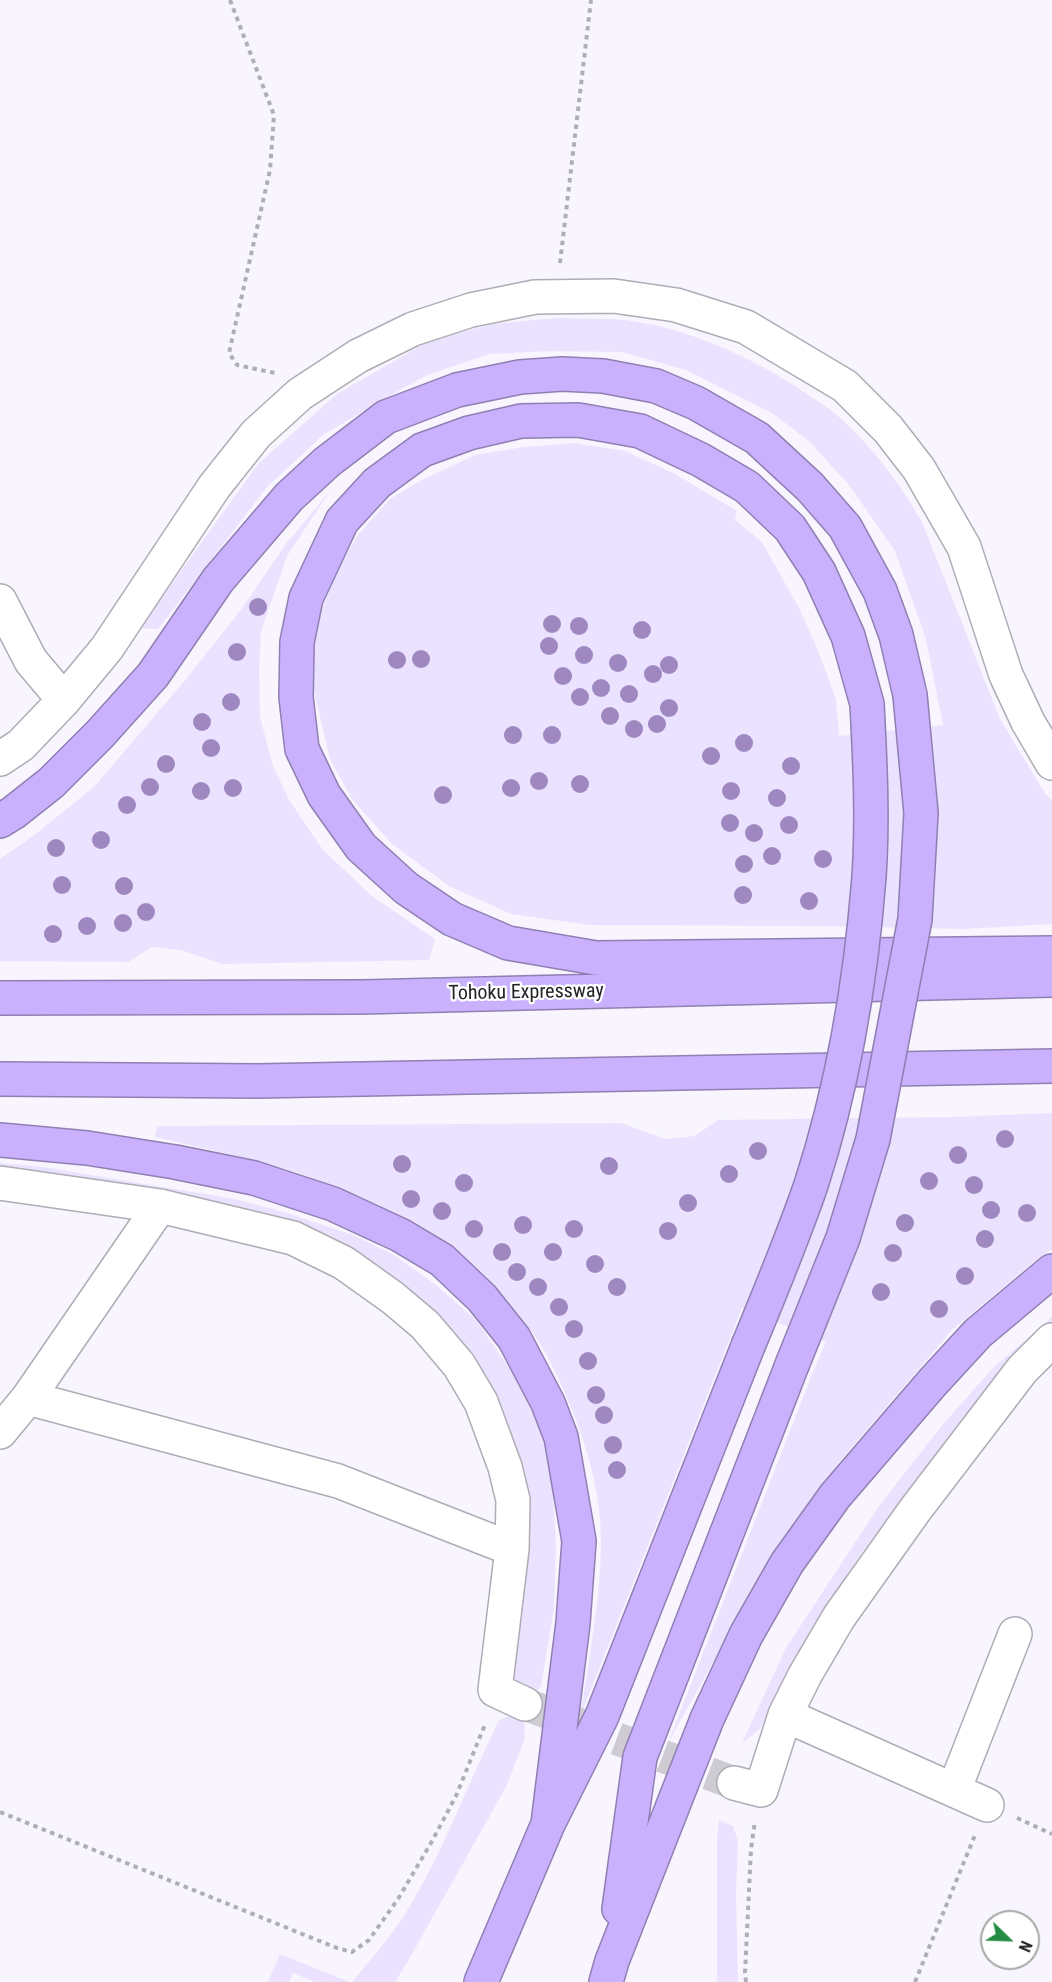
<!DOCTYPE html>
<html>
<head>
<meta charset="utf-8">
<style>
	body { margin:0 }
	#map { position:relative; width:1052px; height:1982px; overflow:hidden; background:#f8f5fe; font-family:"Roboto Condensed",sans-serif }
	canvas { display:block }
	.north { position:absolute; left:980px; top:1910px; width:60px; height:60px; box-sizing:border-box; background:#fff; border:2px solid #a7a7a8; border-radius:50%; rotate:113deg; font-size:16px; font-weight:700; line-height:24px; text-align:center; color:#242326 }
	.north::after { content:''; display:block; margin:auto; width:21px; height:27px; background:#258d43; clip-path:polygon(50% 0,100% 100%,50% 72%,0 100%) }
</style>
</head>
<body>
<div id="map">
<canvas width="1052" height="1982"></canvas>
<div class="north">N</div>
</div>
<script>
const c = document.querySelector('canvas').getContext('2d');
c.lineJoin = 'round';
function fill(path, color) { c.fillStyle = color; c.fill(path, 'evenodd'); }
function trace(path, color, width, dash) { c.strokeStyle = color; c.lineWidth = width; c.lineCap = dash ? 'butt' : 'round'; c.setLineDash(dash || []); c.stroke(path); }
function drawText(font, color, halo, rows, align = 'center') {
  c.font = font + ' "Roboto Condensed",sans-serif'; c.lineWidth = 4.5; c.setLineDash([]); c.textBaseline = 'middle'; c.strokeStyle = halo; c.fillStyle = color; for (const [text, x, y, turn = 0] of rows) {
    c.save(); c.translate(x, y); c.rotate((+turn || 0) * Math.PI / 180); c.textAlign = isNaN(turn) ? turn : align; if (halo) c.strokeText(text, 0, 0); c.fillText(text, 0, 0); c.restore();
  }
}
fill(new Path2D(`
	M556,318C579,319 602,318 625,320C688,327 763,362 814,399C823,405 832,410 840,418C873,448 900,483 922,522L1000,719L1044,792L1052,801V924L964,929L816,926L590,925L511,914L449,886L392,844L352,799L330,759L314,691L313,645L319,617L337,571L357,536L390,499L420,481L475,455L524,447L574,443L625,451L673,473L737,511L735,520L762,542L799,608L817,648L836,699L839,736L943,725L926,639L895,551L849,485L809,441L772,413L686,370L622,352L552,351L489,354L427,375L382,400L323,435L267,487L158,629L140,628L258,464L337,394L429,341L493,324Z
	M330,491L287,556L261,631L259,670L260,717L273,766L289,800L323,850L373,897L435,939L429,960L223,964L181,950L152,947L128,962L0,961V859L33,836L94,787L187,678L240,611L286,544Z
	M1052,1113V1249L1036,1260L952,1330L842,1459L780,1542L668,1743L813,1372L826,1342L742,1308L580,1717C589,1660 600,1603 601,1546C602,1497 588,1449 570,1405C558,1377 546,1349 527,1325C478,1261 407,1218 334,1187C321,1182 309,1176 296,1172C250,1158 202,1148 155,1137L157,1126L621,1123L665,1139L695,1136L718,1120L955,1117Z
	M0,1163L43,1167L235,1199L287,1213L353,1235L394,1255L436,1285L476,1320L514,1375L539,1425L552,1476L556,1546L554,1608L541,1686L530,1698L512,1682L527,1549L524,1470L498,1399L478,1368L358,1263L0,1171Z
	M1052,1317V1329L1014,1362L964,1417L859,1556L811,1631L761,1728L742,1743L786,1648L879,1506L944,1423L994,1367Z
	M510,1716L524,1719L525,1738L506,1787L408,1961L395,1982H352C372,1958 394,1933 410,1906C445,1847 469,1782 499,1720Z
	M719,1820L733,1826L738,1842L736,1893L738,1982H717V1836Z
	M280,1954L349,1982H315L293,1973L289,1982H268Z`), '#eae2fe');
trace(new Path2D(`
	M525,1704L734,1783`), '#cecbd3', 33, [33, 16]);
const minor = new Path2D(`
	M0,601L31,661L64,700
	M0,759L21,745L64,700L107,648L214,487L256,434L300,394L358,356L413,329L471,310L535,297L614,296L676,305L746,327L845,386L888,429L919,469L964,547L1006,675L1028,722L1052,763
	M0,1183L160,1206L293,1238L344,1263L393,1298L425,1325L459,1365L481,1402L505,1467L513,1500L512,1549L495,1690L525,1704
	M28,1398L338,1481L512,1549
	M0,1432L28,1398L160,1206
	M785,1715L987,1805
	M734,1783L761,1790L785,1715L805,1675L839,1617L915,1510L1022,1370L1052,1340
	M954,1790L1015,1634`);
const highway = new Path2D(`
	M867,704L848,636L819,572L790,528L747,487L701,460L640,431L578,420L521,421L469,433L422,450L377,483L342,521L306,598L297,642L296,697L302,749L324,795L361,847L406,888L452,919L508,943L596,958L1052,953
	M0,821L13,813L51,783L100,734L153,675L218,580L289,497L327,462L386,417L457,390L520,377L562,374L603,376L656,386L696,403L757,438L810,487L845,527L880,591L896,635L910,695
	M0,998L362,997L1052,980
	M0,1079L258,1081L1052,1066
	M0,1140L87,1148L175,1162L254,1178L333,1204L400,1235L442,1260L482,1298L514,1338L548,1403L561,1437L579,1541L573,1623L548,1824
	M619,1909L640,1757L792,1365
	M481,1982L548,1824L602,1716L748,1346
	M606,1982L612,1961L707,1719L746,1635L787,1563L835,1496L932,1383L978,1333L1052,1271`);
trace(minor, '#aeacb4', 36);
trace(highway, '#907fb2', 36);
trace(new Path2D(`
	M230,0L274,115L270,170L229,353L237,365L275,373
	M560,263L591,0
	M0,1812L337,1948L352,1952L369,1940L398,1899L431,1843L456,1796L486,1722
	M1017,1818L1052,1834
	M746,1982L745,1973L751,1849L755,1821
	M915,1982L975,1835`), '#b0aeb5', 4, [4.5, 4.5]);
trace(minor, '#fff', 33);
trace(highway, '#cab1fe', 33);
const highwayBridge = new Path2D(`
	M748,1346C770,1293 792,1240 811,1185C843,1086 861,980 869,877C873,819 870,761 867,704
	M792,1365L843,1238L873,1139L915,919L921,813L910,695`);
trace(highwayBridge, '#907fb2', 36, []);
trace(highwayBridge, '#cab1fe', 33);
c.fillStyle = '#9f88c0';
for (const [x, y] of [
	[258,607],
	[552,624],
	[579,626],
	[642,630],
	[549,646],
	[237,652],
	[584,655],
	[421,659],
	[397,660],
	[618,663],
	[669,665],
	[653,674],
	[563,676],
	[601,688],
	[629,694],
	[580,697],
	[231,702],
	[669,708],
	[610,716],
	[202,722],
	[657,724],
	[634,729],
	[513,735],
	[552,735],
	[744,743],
	[211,748],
	[711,756],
	[166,764],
	[791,766],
	[539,781],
	[580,784],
	[150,787],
	[233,788],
	[511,788],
	[201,791],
	[731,791],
	[443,795],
	[777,798],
	[127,805],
	[730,823],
	[789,825],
	[754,833],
	[101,840],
	[56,848],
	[772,856],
	[823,859],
	[744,864],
	[62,885],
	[124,886],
	[743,895],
	[809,901],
	[146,912],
	[123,923],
	[87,926],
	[53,934],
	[1005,1139],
	[758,1151],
	[958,1155],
	[402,1164],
	[609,1166],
	[729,1174],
	[929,1181],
	[464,1183],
	[974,1185],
	[411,1199],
	[688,1203],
	[991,1210],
	[442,1211],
	[1027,1213],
	[905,1223],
	[523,1225],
	[474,1229],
	[574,1229],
	[668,1231],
	[985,1239],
	[502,1252],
	[553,1252],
	[893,1253],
	[595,1264],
	[517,1272],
	[965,1276],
	[538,1287],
	[617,1287],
	[881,1292],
	[559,1307],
	[939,1309],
	[574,1329],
	[588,1361],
	[596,1395],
	[604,1415],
	[613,1445],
	[617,1470]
]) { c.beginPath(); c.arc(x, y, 9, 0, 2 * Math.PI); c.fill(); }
drawText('20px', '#242326', '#fff', [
	["Tohoku Expressway",526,993,-1]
]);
</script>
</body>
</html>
